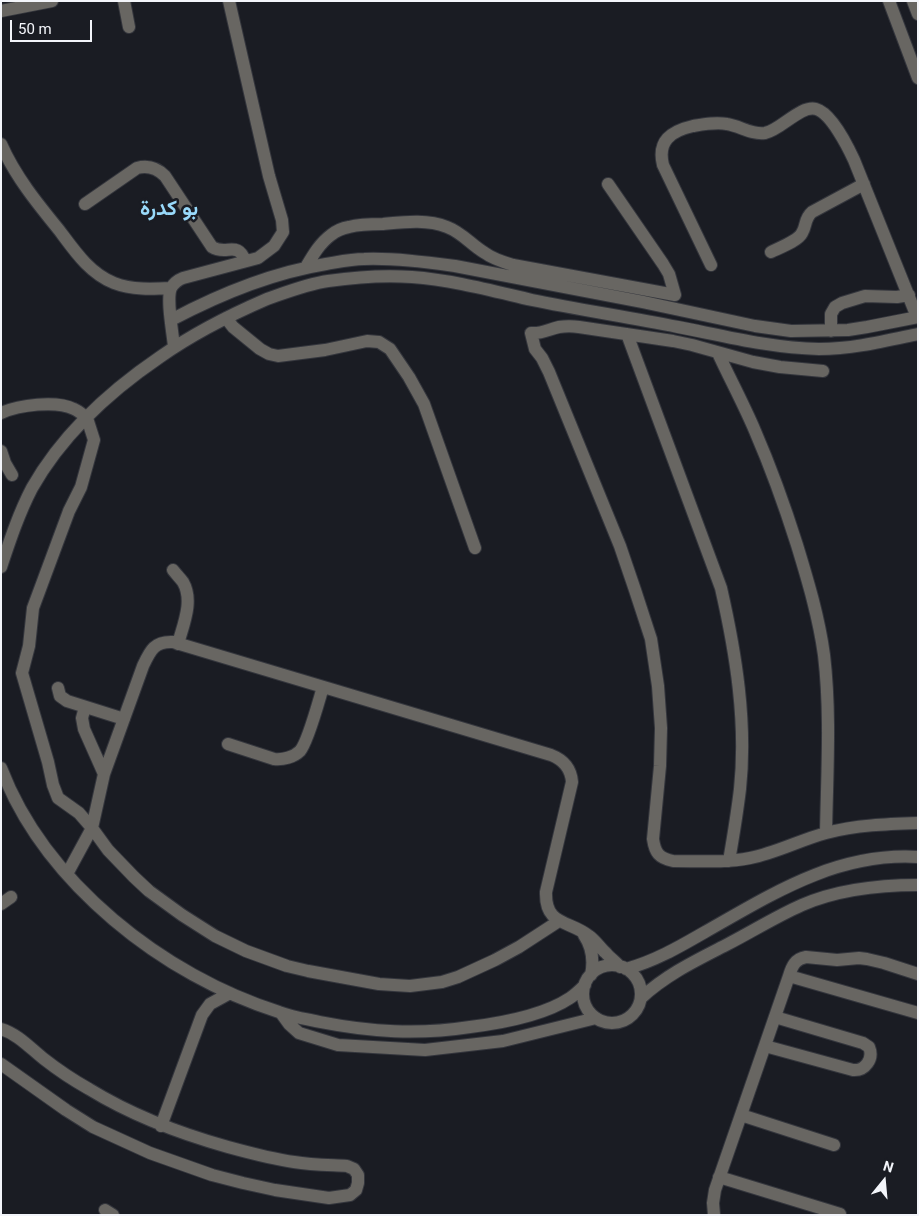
<!DOCTYPE html>
<html>
<head>
<meta charset="utf-8">
<style>
	body { margin:0 }
	#map { position:relative; width:919px; height:1216px; overflow:hidden; background:#1a1c23; font-family:Roboto,sans-serif }
	canvas { display:block }
	.frame { position:absolute; inset:0; border:2px solid #f3f5fa; pointer-events:none }
	.north { position:absolute; left:859px; top:1156px; width:50px; height:50px; -webkit-text-stroke:4px #1a1c23; paint-order:stroke; rotate:17deg; font-size:14px; font-weight:700; line-height:20px; text-align:center; color:#f3f5fa }
	.north::after { content:''; display:block; margin:auto; width:18px; height:22px; background:#f3f5fa; clip-path:polygon(50% 0,100% 100%,50% 72%,0 100%) }
	.scale { position:absolute; left:10px; top:20px; width:82px; height:22px; box-sizing:border-box; border:2px solid #f3f5fa; border-top:0; padding-left:6px; font-size:15px; line-height:18px; white-space:nowrap; color:#f3f5fa; -webkit-text-stroke:4px #1a1c23; paint-order:stroke }
</style>
</head>
<body>
<div id="map">
<canvas width="919" height="1216"></canvas>
<div class="frame"></div>
<div class="north">N</div>
<div class="scale">50 m</div>
</div>
<script>
const c = document.querySelector('canvas').getContext('2d');
c.lineJoin = 'round';
function trace(path, color, width, dash) { c.strokeStyle = color; c.lineWidth = width; c.lineCap = dash ? 'butt' : 'round'; c.setLineDash(dash || []); c.stroke(path); }
function drawText(font, color, halo, rows, align = 'center') {
  c.font = font + ' Roboto,Vazirmatn,sans-serif'; c.lineWidth = 5; c.setLineDash([]); c.textBaseline = 'middle'; c.strokeStyle = halo; c.fillStyle = color; for (const [text, x, y, turn = 0] of rows) {
    c.save(); c.translate(x, y); c.rotate((+turn || 0) * Math.PI / 180); c.textAlign = isNaN(turn) ? turn : align; if (halo) c.strokeText(text, 0, 0); c.fillText(text, 0, 0); c.restore();
  }
}
const minor = new Path2D(`
	M124,1L129,27
	M889,1L918,78
	M913,1L918,14
	M1,11L52,1
	M1,144C15,176 37,203 59,230C74,250 89,273 114,283C132,290 152,289 171,288
	M85,204L137,168C148,165 157,168 165,176L212,247C226,256 238,240 245,261
	M771,252C779,248 798,241 802,233C807,225 804,219 812,212L864,184
	M711,265L663,165C657,141 671,131 693,126C705,124 716,122 727,124C740,126 752,135 765,133C781,130 800,105 816,109C831,113 848,147 854,160L917,317
	M306,267C313,255 320,243 331,235C336,231 343,228 349,227C360,224 372,224 383,224C404,222 427,219 447,227C463,233 471,245 485,253C493,259 503,262 513,265L675,295L669,274L663,264L608,184
	M226,318L233,327L260,349L269,354L278,356L325,350L367,341L379,342L390,349L409,377L424,404L475,548
	M171,320C220,294 271,273 326,264C338,262 351,259 364,259C394,258 425,262 455,266L643,302L755,326L791,331L848,330L867,327L918,317
	M831,331V314L835,307L842,303L865,296L897,297L909,295
	M627,334L721,588C736,654 747,722 740,789C737,814 733,838 729,861
	M174,347C173,334 166,299 171,288C174,283 178,280 183,278L258,258L274,246L283,232L282,220L269,176L229,1
	M718,353C730,379 744,405 755,431C771,468 785,507 797,545C808,581 819,618 824,655C831,714 827,774 826,833
	M823,371L780,367L753,362L692,345L673,341L579,327C572,326 566,326 559,327C549,329 542,334 531,333L535,349L542,358L549,372L620,546L635,590L651,639L658,686L661,728L660,766L653,839C655,853 659,858 673,861C699,861 725,863 750,858C776,853 800,840 826,833C856,825 887,824 918,823
	M1,413C19,405 56,400 74,409C79,411 83,415 87,418L94,440L81,487L69,511L33,608L29,646L22,673L48,762L53,785L58,798L79,813L92,828L108,850L134,877L149,891L182,915L215,936L246,951L287,966L308,971L379,984L394,985L410,986L442,982L458,977L495,960L519,947L559,921
	M1,451L5,463L12,475
	M1,567C10,540 19,513 32,488C62,435 110,391 160,357C194,333 230,315 267,299C287,292 307,284 328,281C356,277 385,275 412,277C453,280 493,291 532,300C580,310 629,317 678,327C724,336 771,348 819,349C853,349 885,341 918,334
	M173,570C176,574 180,578 183,582C194,601 183,625 178,644
	M58,688L60,696L67,701L124,719
	M85,707L82,718L84,729L104,774
	M228,744L274,759C283,760 294,757 300,751C308,742 319,700 323,687
	M1,768C45,883 164,976 279,1012C292,1017 306,1019 320,1022C371,1032 418,1035 470,1027C502,1023 543,1016 570,998C576,994 580,990 585,985
	M67,874L92,828L104,774L143,666C150,651 154,641 173,642L551,755C564,760 571,769 572,782L546,892C545,926 569,920 589,936C596,941 600,948 606,953C610,958 616,962 620,967
	M1,904L11,897
	M584,935C592,947 594,961 591,975
	M583 994a29 29 0 1 1 58 0a29 29 0 1 1-58 0Z
	M626,969C655,961 679,947 705,932C772,894 837,852 918,857
	M789,976L918,1013
	M641,998C667,974 697,960 728,944C753,931 777,916 802,905C839,889 878,885 918,885
	M281,1013L289,1024L299,1033L338,1045L425,1050L503,1041L596,1018
	M1,1029C18,1034 31,1049 44,1059C58,1070 73,1080 89,1089C133,1116 178,1133 228,1147C250,1153 272,1159 294,1162C312,1165 330,1165 347,1166L354,1169L358,1175V1183L356,1190L350,1195L329,1198L275,1190L243,1183L212,1175L150,1153L93,1127L66,1110L1,1064
	M765,1046L853,1070C865,1071 874,1059 869,1047L863,1043L775,1017
	M741,1115L834,1145
	M161,1126L202,1015L210,1004L230,993
	M719,1177L840,1214
	M105,1210L113,1215
	M714,1215L713,1203L715,1190L789,976C792,966 795,959 806,957L837,960L859,958L867,959L884,963L918,974`);
trace(minor, '#34363d', 14);
trace(minor, '#686662', 12);
drawText('bold 21px', '#98d9fa', '#1a1c23', [
	["بو كدرة",169,210]
]);
</script>
</body>
</html>
